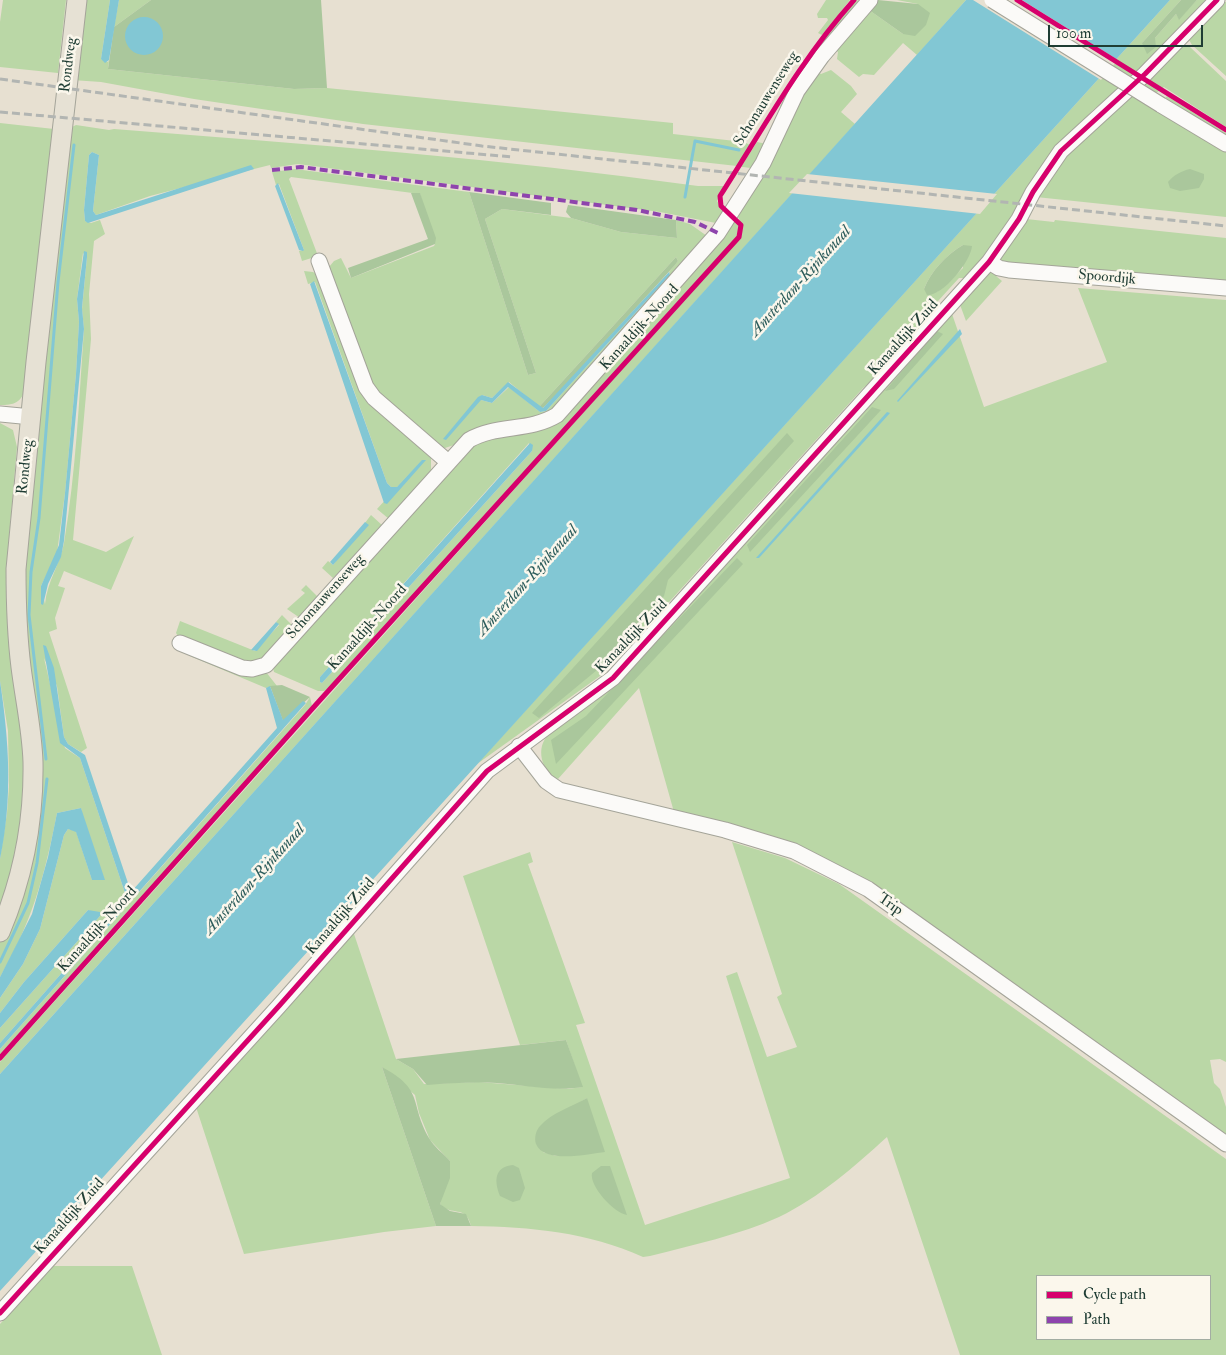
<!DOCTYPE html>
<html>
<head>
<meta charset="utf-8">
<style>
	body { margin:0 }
	#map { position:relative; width:1226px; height:1355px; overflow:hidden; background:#e7e0d1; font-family:"IM FELL Double Pica",serif }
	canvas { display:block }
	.legend { position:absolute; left:1036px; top:1275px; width:175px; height:65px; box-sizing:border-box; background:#fbf7ec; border:1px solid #a3ada2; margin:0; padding:6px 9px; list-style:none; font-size:15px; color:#1f3d34 }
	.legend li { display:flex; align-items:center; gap:10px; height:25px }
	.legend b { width:25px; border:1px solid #a3ada2 }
	.scale { position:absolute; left:1048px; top:25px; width:155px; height:22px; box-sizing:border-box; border:2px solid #1f3d34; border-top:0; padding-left:6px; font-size:15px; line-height:18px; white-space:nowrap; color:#1f3d34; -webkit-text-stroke:4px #fbf7ec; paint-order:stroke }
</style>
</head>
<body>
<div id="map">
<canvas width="1226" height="1355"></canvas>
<ul class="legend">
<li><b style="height:6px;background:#d6006c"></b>Cycle path</li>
<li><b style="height:6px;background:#8e44ad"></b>Path</li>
</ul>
<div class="scale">100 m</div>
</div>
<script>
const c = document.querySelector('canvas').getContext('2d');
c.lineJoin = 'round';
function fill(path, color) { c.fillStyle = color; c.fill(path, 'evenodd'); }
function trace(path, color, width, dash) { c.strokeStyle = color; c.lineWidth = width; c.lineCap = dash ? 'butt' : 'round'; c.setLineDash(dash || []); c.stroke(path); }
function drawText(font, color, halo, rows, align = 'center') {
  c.font = font + ' "IM FELL Double Pica",serif'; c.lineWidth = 5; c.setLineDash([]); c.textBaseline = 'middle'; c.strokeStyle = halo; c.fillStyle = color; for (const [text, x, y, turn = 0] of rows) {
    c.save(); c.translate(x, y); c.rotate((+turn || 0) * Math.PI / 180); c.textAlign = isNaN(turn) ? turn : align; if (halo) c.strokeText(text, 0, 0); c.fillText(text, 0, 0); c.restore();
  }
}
fill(new Path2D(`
	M3,0H66L58,73L0,67V22Z
	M84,0H110L101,59L108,62L109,60L108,69L294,89L327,88L673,123V134L744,142L750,145L737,166L363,124L194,99L101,82L72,80Z
	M119,0H151L114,27Z
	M826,0H850L822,35L818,33L828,20L827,18H818L817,14Z
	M855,0L860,1L784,105L780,106L831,28Z
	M897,0H966L917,55L903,43L874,75L863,74L859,77L837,59L838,52L834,49L869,10L903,34L918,4Z
	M1170,0H1181L1142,43L1155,38L1176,14L1179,19L1197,0H1210L1147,65L1093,110L1046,160L1030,183L1011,221L968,278H959L918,323L919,332L885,370L863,388L613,664L600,676L477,764ZM963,245V268L937,292L924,289C931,271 947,254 963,245Z
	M1221,2H1226V76L1192,45L1188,38Z
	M1181,45L1190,47L1226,81V127L1164,87L1146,101L1226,151V217L1036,197L1069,151Z
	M831,70L851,86L857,94L841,112L855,124L0,1074V1062L740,238L743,227L738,217L766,168L807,89L818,72L821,74Z
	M1167,96L1226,133V138L1164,100Z
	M0,123L54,129L25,389C21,403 14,405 0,405Z
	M76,125L109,130L114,129C309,144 504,159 698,186H724L717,201L726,215L723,221L716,223L660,212L298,164L271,168L270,165L254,169L150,196L96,215L93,211L99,155L92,152L89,155L84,210L85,221L91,223L100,220L105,234L94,241L89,294L91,339L73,540L106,552L134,536L111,590L64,571L58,586L65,588L55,618L57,629L49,632L87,748L81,752L68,744L64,737L57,686L44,658L65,748L80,758L127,899L0,1043V1028L100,916L88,910L24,982L0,1013V998L23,964L40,929L64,835L68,829L76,831L92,880L81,808L57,813C45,875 32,922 0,977V936L23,886L25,659L23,573L42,400L47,310L72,127ZM83,253L87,257L82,309L84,329C79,400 76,472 64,543C60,564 47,582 45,604L41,586L57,553L65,493L76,374L79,322L77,299Z
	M757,142L767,144L754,169L741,167Z
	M295,169L469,192L528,375L536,373L485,219L502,209L571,218L621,232L677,238L676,220L690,224L707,236L552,412L445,448L438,446L371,387L329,267L334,261L341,258L351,278L434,246L435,244L420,194L291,177L289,179L318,256L302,261L299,251L304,250L279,184L276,185L272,172ZM676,257L678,261L669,272L670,275L546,411L540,412L509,387L492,403L481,400L482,395L492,398L509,382L539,407Z
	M1026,219L1054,222L1055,220L1226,238V284L1001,264L999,258Z
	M735,221L740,227L738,236L331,686L324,691H318L274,672L273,668L476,441L537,430L720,240ZM529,443L532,451L322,683L320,682V677Z
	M304,271L313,272L318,275L357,382L431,457V471L389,519L377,509L422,460L397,487H391L387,483L315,282L308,284Z
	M984,273H997L996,276L1002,281L966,321L959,302Z
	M1078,288L1226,300V1062L1220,1059L1210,1060L1214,1083L1220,1089L1226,1107V1136L881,893L674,812L639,688L558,779C541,772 535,747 549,734C566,718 587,706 605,692L951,311L984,407L1107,362Z
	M0,423L13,430L17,447L8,550L9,602L25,730L26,811L0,918V859L7,813L9,786L8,731L0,681Z
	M371,515L383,526L333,578L322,568L328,561L333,565Z
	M306,585L318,597L300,618L287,609L305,593L301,590Z
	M282,615L294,627L270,655L249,665L182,642L176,633L180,621L255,651L279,625L276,622Z
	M191,652L266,672L277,686L266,688L190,656Z
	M310,697L312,706L0,1056V1049L305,705Z
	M732,842L785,858L839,884L1226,1159V1355H960L887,1137C854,1167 820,1197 779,1217C739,1235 693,1245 650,1256L643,1257C588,1232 531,1227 471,1226C466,1204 451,1217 440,1204L450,1161L430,1140L419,1113L415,1095L382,1067L436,1226L384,1232L244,1254L196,1107L353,931L396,1059L413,1069L424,1084L479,1082L568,1089L582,1087L566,1040L520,1045L463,876L530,852L533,862L528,864L585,1023L576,1025L645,1225L790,1178L726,976L737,972L767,1057L797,1047L777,997L782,994ZM587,1098L575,1155L556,1156L543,1152L574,1106ZM1037,1276H1210V1339H1037Z
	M53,1266H132L162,1355H0V1324Z`), '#bad7a6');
fill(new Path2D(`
	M151,0H321L327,88L294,89L108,69L114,27Z
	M878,0L918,4L930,13L926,25L915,36L903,34L869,10Z
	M1181,0H1197L1179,20L1176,14L1155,38L1156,47L1147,54L1142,43Z
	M1190,169L1204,174V179L1199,188L1180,191L1170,188L1168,182C1174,175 1181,171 1190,169Z
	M469,192L551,203V215L502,209L485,219L536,373L528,375Z
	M411,193H420L436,238L435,244L351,278L348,268L428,239Z
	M568,205L676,220L677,238L621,232L571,218L566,212Z
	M963,245L972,246C971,261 943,296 927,295L924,289C931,271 947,254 963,245Z
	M676,257L678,261L675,265L562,389L543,408L539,407Z
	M937,331L943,334L894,389L885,391Z
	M872,407L881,410L750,552L747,545Z
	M787,433L794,441L668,580L664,596L603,665L539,718L532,713Z
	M737,558L743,564L556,764L551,740L586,716Z
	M282,685L310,697L283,721L270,686Z
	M566,1040L583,1087C553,1092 526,1085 497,1083C474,1082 450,1083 427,1085L413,1069L396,1059Z
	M382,1067C425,1090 409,1103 429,1138C434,1147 443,1153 450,1161V1178L440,1204L450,1211L466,1214L471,1226H436Z
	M587,1098L605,1152C589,1154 544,1164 536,1144C534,1138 536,1130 540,1126C551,1113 573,1106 587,1098Z
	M513,1165L519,1168L525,1188L520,1200L513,1202L500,1196C494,1181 494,1167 513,1165Z
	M601,1166H610L627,1215C614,1213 589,1186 592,1173Z`), '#aac79c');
fill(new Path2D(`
	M110,0H119L109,60L105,63L101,59Z
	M966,0H1170L0,1291V1074Z
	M125 36a19 19 0 1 1 38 0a19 19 0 1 1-38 0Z
	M92,152L99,155L93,211L96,215L251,165L254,169L88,223L85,221L84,210L89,155Z
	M278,183L304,250L303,251L299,250L275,186Z
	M84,251L87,252V257L82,308L84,329L64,541L61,557L48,584L43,605L41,604V586L59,545L65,493L76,374L79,322L77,299Z
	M669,272L670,275L546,411L540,412L508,387L492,403L481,400L446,440L443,439L478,397L482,395L492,398L508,382L543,408Z
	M314,281L387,483L391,487H397L422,460H426L387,504L384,503L310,284Z
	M960,329L962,334L898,402L897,401Z
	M887,412L890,413L759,558H756Z
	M530,443L533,445L532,451L322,683L320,682V677Z
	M365,522L369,525L333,565L330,562Z
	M276,622L279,624L257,651L251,650Z
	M43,645L46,646L54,668L64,737L68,744L85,755L131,892L277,728L266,688L270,686L283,720L303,701L306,703L0,1049V1043L127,899L80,758L60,743Z
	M0,681C9,742 13,797 0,859Z
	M81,808L105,880H92L76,832L68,829L64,835L40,929L23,964L0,998V977L32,914L48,857L57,813Z
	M88,910L100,912V916L0,1028V1013L24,982Z`), '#82c7d4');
fill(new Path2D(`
	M973,0H1022L1118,60L1101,80Z
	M741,167L751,168L740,188L730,187Z
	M807,174L997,194L980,214L789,193Z`), '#e7e0d1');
trace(new Path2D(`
	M685,197L695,141L739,150
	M46,759L29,615L31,572L39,518L58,282L74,145
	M0,962L28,903L37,863L47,779`), '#82c7d4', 3);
const minor = new Path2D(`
	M1161,105L1226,144
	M319,261L366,387L374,398L448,462
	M989,262L999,268L1009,270L1226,288
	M0,414L32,417
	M180,643L242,668L252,669L266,665L469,440C497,424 529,432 557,415L718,233L763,163L797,91L822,56L870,0
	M519,746L546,781L559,790L725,830L794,851L868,889L1226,1144
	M0,1313L279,1006L487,771L613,678L989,262L1019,219L1033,192L1061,151L1145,74L1217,0`);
const major = new Path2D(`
	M0,932C23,878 34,820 33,762C32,730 25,699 21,667C17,635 16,602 16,569L36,362L77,0`);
trace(minor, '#a4a499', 17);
trace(major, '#a4a499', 21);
trace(minor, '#fbfaf8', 15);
trace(major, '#e6e1d4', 19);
trace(new Path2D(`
	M0,79L482,146L1226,226
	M0,112L513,157`), '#b2b5b2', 3, [8, 4]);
const minorBridge = new Path2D(`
	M992,0L1161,105`);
trace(minorBridge, '#a4a499', 17, []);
trace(minorBridge, '#fbfaf8', 15);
trace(new Path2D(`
	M272,170L301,167L637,210L695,222L718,233`), '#8e44ad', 4, [8, 4]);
trace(new Path2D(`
	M1017,0L1226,130
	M0,1058L321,699L739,237L741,225L721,206L720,196C763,129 801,59 854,0
	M0,1313L279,1006L487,771L613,678L989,262L1019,219L1033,192L1061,151L1145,74L1217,0`), '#d6006c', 5);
drawText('15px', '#1f3d34', '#fbf7ec', [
	["Rondweg",69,65,-83],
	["Schonauwenseweg",767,99,-58],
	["Spoordijk",1107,278,5],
	["Kanaaldijk-Noord",640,328,-48],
	["Kanaaldijk Zuid",904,338,-48],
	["Rondweg",26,467,-84],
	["Schonauwenseweg",326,597,-48],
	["Kanaaldijk-Noord",368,628,-48],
	["Kanaaldijk Zuid",632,637,-46],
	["Trip",890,905,35],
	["Kanaaldijk Zuid",341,917,-49],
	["Kanaaldijk-Noord",98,930,-48],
	["Kanaaldijk Zuid",70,1217,-48]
]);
drawText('italic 16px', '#2d5d5c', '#fbf7ec', [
	["Amsterdam-Rijnkanaal",801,282,-48],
	["Amsterdam-Rijnkanaal",528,581,-48],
	["Amsterdam-Rijnkanaal",255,880,-48]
]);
</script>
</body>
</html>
